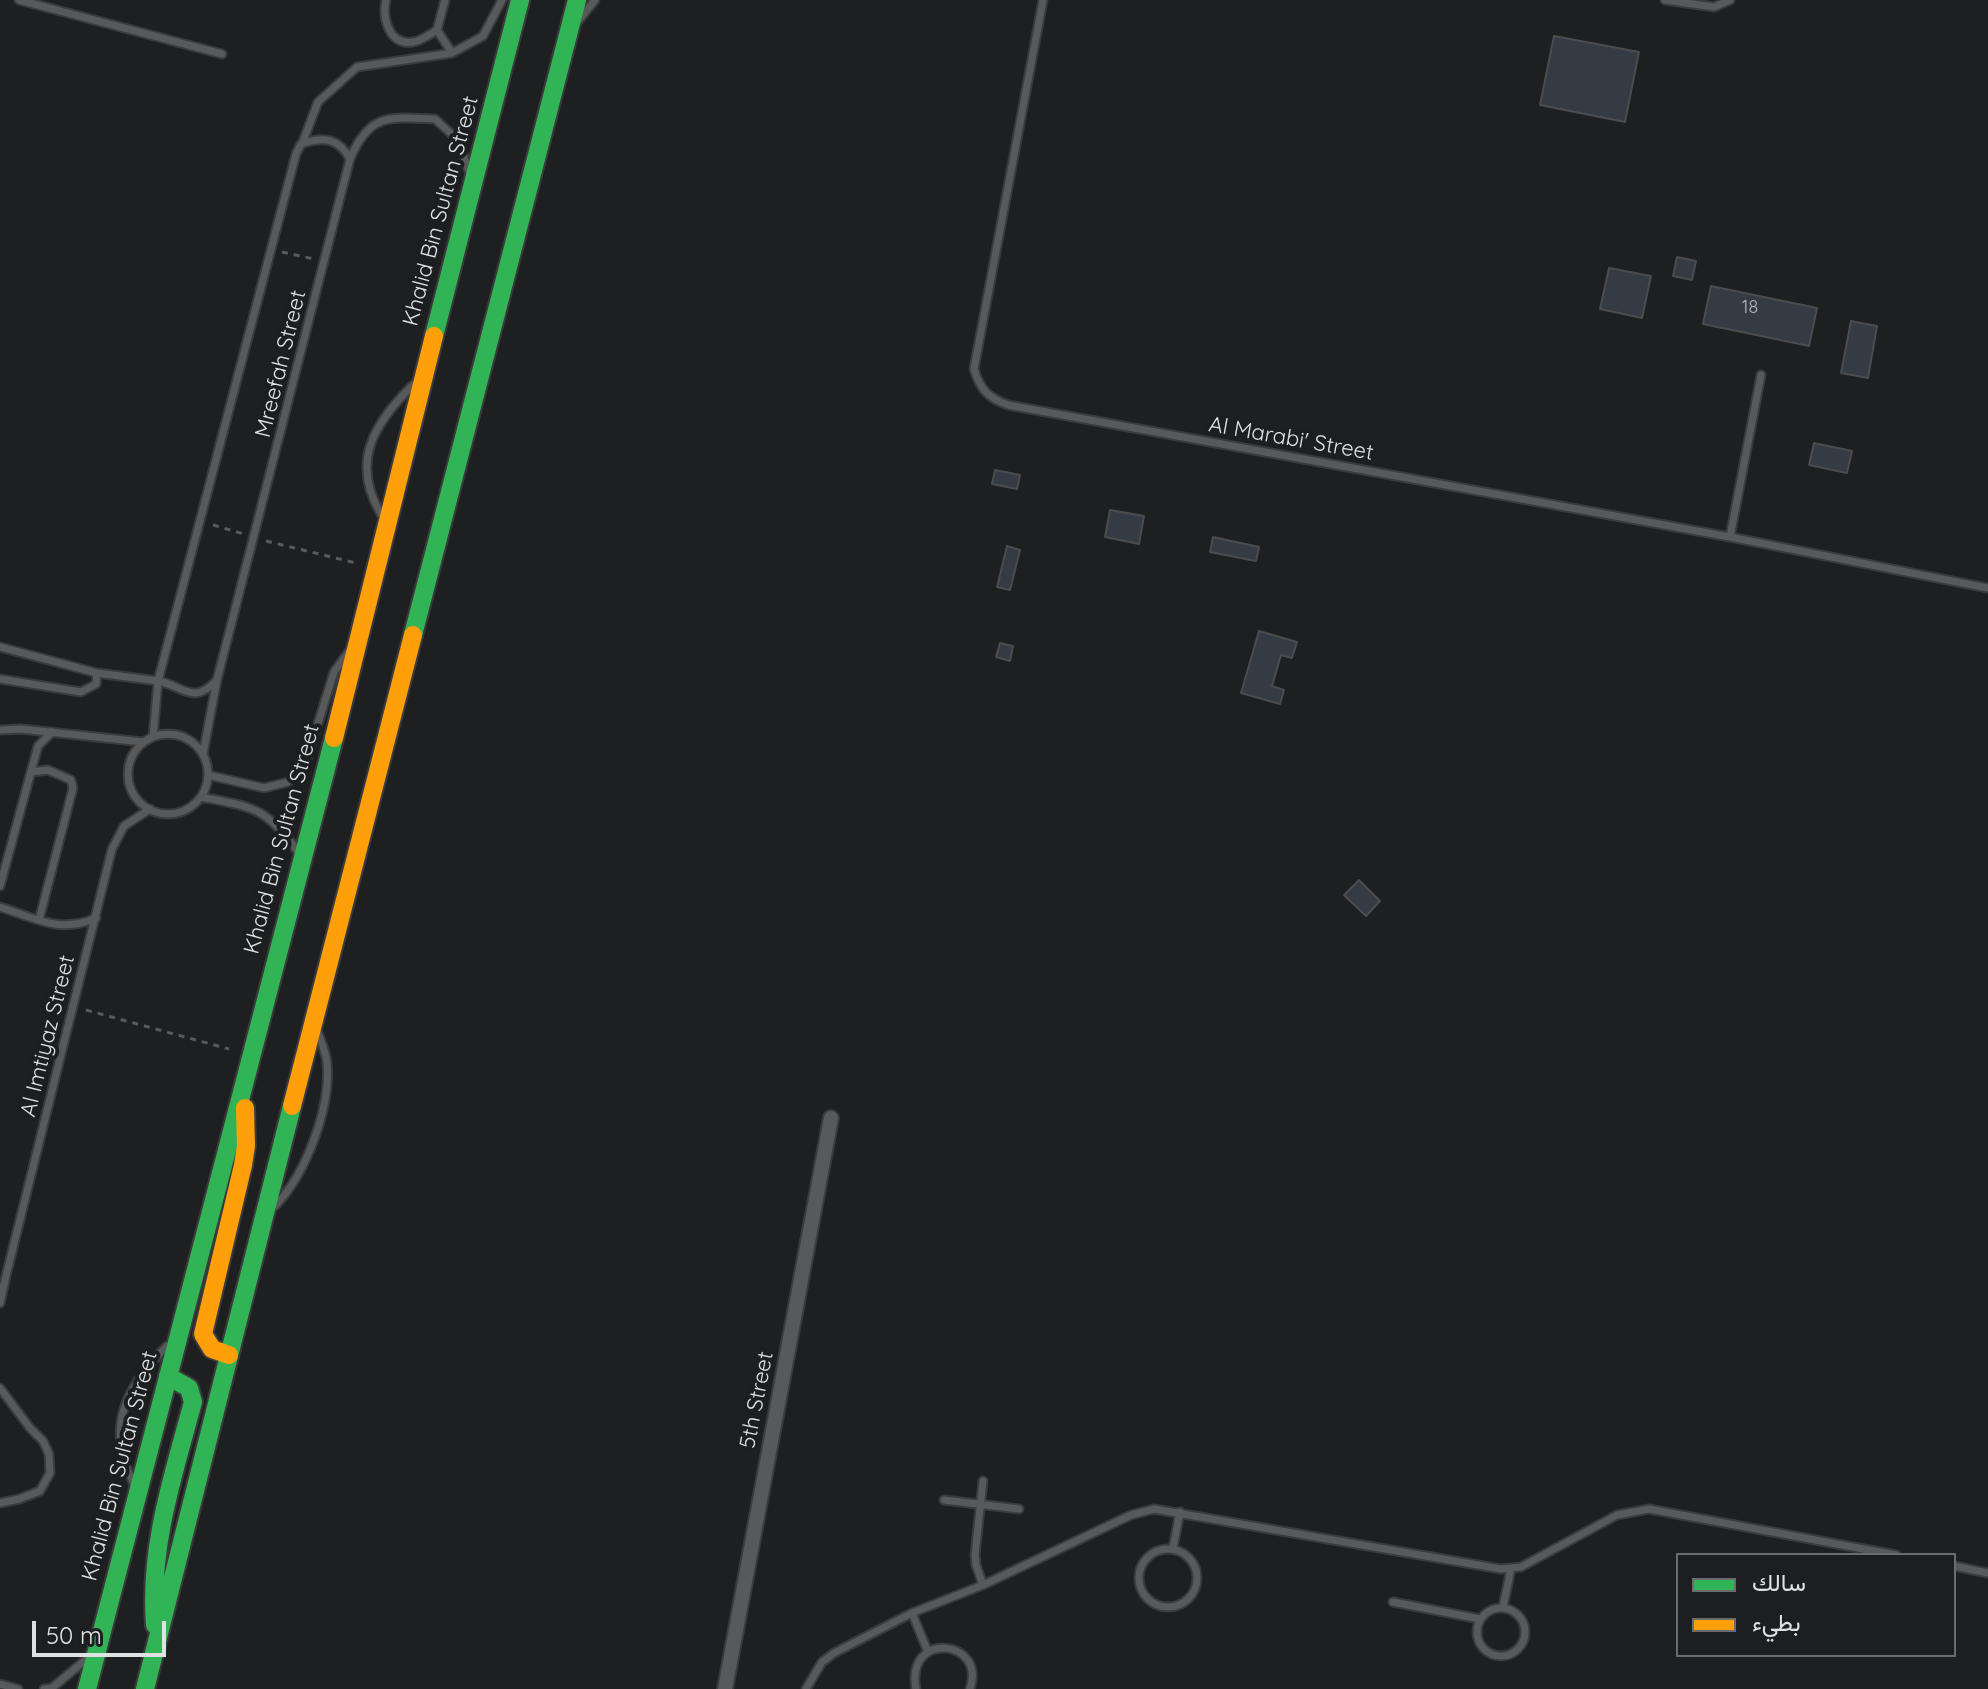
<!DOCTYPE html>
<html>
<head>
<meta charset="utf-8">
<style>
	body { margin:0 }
	#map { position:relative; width:1988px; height:1689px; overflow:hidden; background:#1e1f20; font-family:Quicksand,Vazirmatn,sans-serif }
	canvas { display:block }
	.legend { position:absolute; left:1676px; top:1553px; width:280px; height:104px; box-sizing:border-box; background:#1d1e21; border:2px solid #6b6c6e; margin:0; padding:10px 14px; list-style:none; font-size:24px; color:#e0e1e2 }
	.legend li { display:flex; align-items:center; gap:16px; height:40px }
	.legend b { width:40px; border:2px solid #6b6c6e }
	.scale { position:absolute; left:32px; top:1621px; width:134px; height:36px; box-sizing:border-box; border:4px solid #e0e1e2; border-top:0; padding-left:10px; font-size:24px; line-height:28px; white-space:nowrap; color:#e0e1e2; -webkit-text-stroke:6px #1d1e21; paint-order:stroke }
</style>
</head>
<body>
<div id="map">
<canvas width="1988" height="1689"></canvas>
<ul class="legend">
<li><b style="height:10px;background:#30b455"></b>سالك</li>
<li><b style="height:10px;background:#ff9f0a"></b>بطيء</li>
</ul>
<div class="scale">50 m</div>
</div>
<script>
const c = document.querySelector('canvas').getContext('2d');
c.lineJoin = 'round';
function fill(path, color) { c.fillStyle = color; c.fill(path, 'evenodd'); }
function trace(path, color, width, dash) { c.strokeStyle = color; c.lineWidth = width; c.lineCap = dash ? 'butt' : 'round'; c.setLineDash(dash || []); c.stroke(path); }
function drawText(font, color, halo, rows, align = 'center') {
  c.font = font + ' Quicksand,sans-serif'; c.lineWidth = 8; c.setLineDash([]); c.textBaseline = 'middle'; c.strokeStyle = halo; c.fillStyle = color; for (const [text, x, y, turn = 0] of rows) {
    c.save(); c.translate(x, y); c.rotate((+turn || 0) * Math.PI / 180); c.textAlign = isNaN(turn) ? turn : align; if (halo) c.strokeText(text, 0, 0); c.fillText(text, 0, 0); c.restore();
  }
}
const building = new Path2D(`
	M1554,36L1639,52L1625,122L1540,105Z
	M1677,257L1696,261L1692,280L1673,276Z
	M1609,268L1651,276L1642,318L1600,309Z
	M1711,286L1817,308L1809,346L1703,324Z
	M1851,321L1877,326L1868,378L1841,373Z
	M1814,443L1852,451L1847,473L1809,465Z
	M995,470L1020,475L1017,489L992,484Z
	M1110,510L1144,516L1139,544L1105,537Z
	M1213,537L1259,547L1256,561L1210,552Z
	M1007,546L1020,550L1010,590L997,587Z
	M1259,631L1297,642L1292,658L1281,655L1272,686L1284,690L1280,704L1241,693Z
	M1000,643L1013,646L1010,661L996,657Z
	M1359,880L1380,901L1366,916L1344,895Z`);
fill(building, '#353b45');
trace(building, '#4b4c4d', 2);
const lane = new Path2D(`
	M19,0L222,54
	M386,0C382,18 389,46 413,42C421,41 430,34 437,30
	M445,0L437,30L452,53
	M1043,0L974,369C980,389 988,398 1008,405L1730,537L1988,588
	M1665,0L1714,7L1730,0
	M578,21L595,0
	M302,144L318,102L357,67L452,53L483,36L502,0
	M381,514C350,462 374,423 413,385
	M1730,537L1761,375
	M0,647L97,673L158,681L153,737
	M0,679L81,692L96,684L97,673
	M217,680C193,706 184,686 158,681L296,154L301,144C323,136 339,138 350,159
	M0,730L21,729L143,742
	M128 774a40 40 0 1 1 80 0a40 40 0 1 1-80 0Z
	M203,754L217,680L350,159C369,113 389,117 435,119L458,140L469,171
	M31,772L48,770L71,780L73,788L39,920
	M208,775L264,788L288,782L307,759L334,672L350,650
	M201,797C253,807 266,807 298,852
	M0,886L38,746L52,732
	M0,907C35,918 60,934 96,918
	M275,1206C306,1174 331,1108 327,1063C326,1052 321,1042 318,1033
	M0,1288L4,1285L6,1276L112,849L124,826L150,809
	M0,1303L4,1285
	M0,1388L30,1428L43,1441L49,1454L50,1473L40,1491L19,1499L0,1503
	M983,1481L975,1555L976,1565L983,1585
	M134,1484C104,1428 126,1387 167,1346
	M944,1500L1019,1509
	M1173,1548L1180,1512
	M1139 1578a29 29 0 1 1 58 0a29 29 0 1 1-58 0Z
	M1954,1566L1988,1573
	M1393,1602L1480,1619
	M1503,1607L1511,1569
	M1477 1632a24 24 0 1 1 48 0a24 24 0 1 1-48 0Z
	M912,1613L928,1652
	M0,1684L18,1689
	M44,1689L52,1688L89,1657
	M806,1689L822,1662L834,1653L912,1613L983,1585L1131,1515L1154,1509L1501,1569L1521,1567L1617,1515L1649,1509L1896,1555
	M916,1689C905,1630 987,1639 970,1689`);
const street = new Path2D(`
	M725,1689L831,1118`);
const fast = new Path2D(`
	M434,336L520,0
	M413,635L577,0
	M155,1625C149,1547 173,1476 193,1402L189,1388L168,1376
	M87,1689L334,738
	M145,1689L292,1106`);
const slow = new Path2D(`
	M334,738L434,336
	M292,1106L413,635
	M229,1355L212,1349L203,1334L243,1165L246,1146L245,1108`);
trace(lane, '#3b3b3c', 11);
trace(street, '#3b3b3c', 18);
trace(fast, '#3b3b3c', 22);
trace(slow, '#3b3b3c', 22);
trace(new Path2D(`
	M282,252L314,259
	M213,525L244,534
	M266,541L356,563
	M86,1010L229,1049`), '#5a5a5c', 3, [6, 6]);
trace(lane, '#58595a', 7);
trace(street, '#58595a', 14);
trace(fast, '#30b455', 18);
trace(slow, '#ff9f0a', 18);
drawText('18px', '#b5b8bb', null, [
	["18",1750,308]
]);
drawText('22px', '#e0e1e2', '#1d1e21', [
	["Khalid Bin Sultan Street",441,211,-75],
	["Mreefah Street",281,364,-76],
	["Al Marabi' Street",1291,439,10],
	["Khalid Bin Sultan Street",282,839,-75],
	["Al Imtiyaz Street",48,1036,-76],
	["5th Street",757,1400,-79],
	["Khalid Bin Sultan Street",120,1466,-75]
]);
</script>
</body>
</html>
